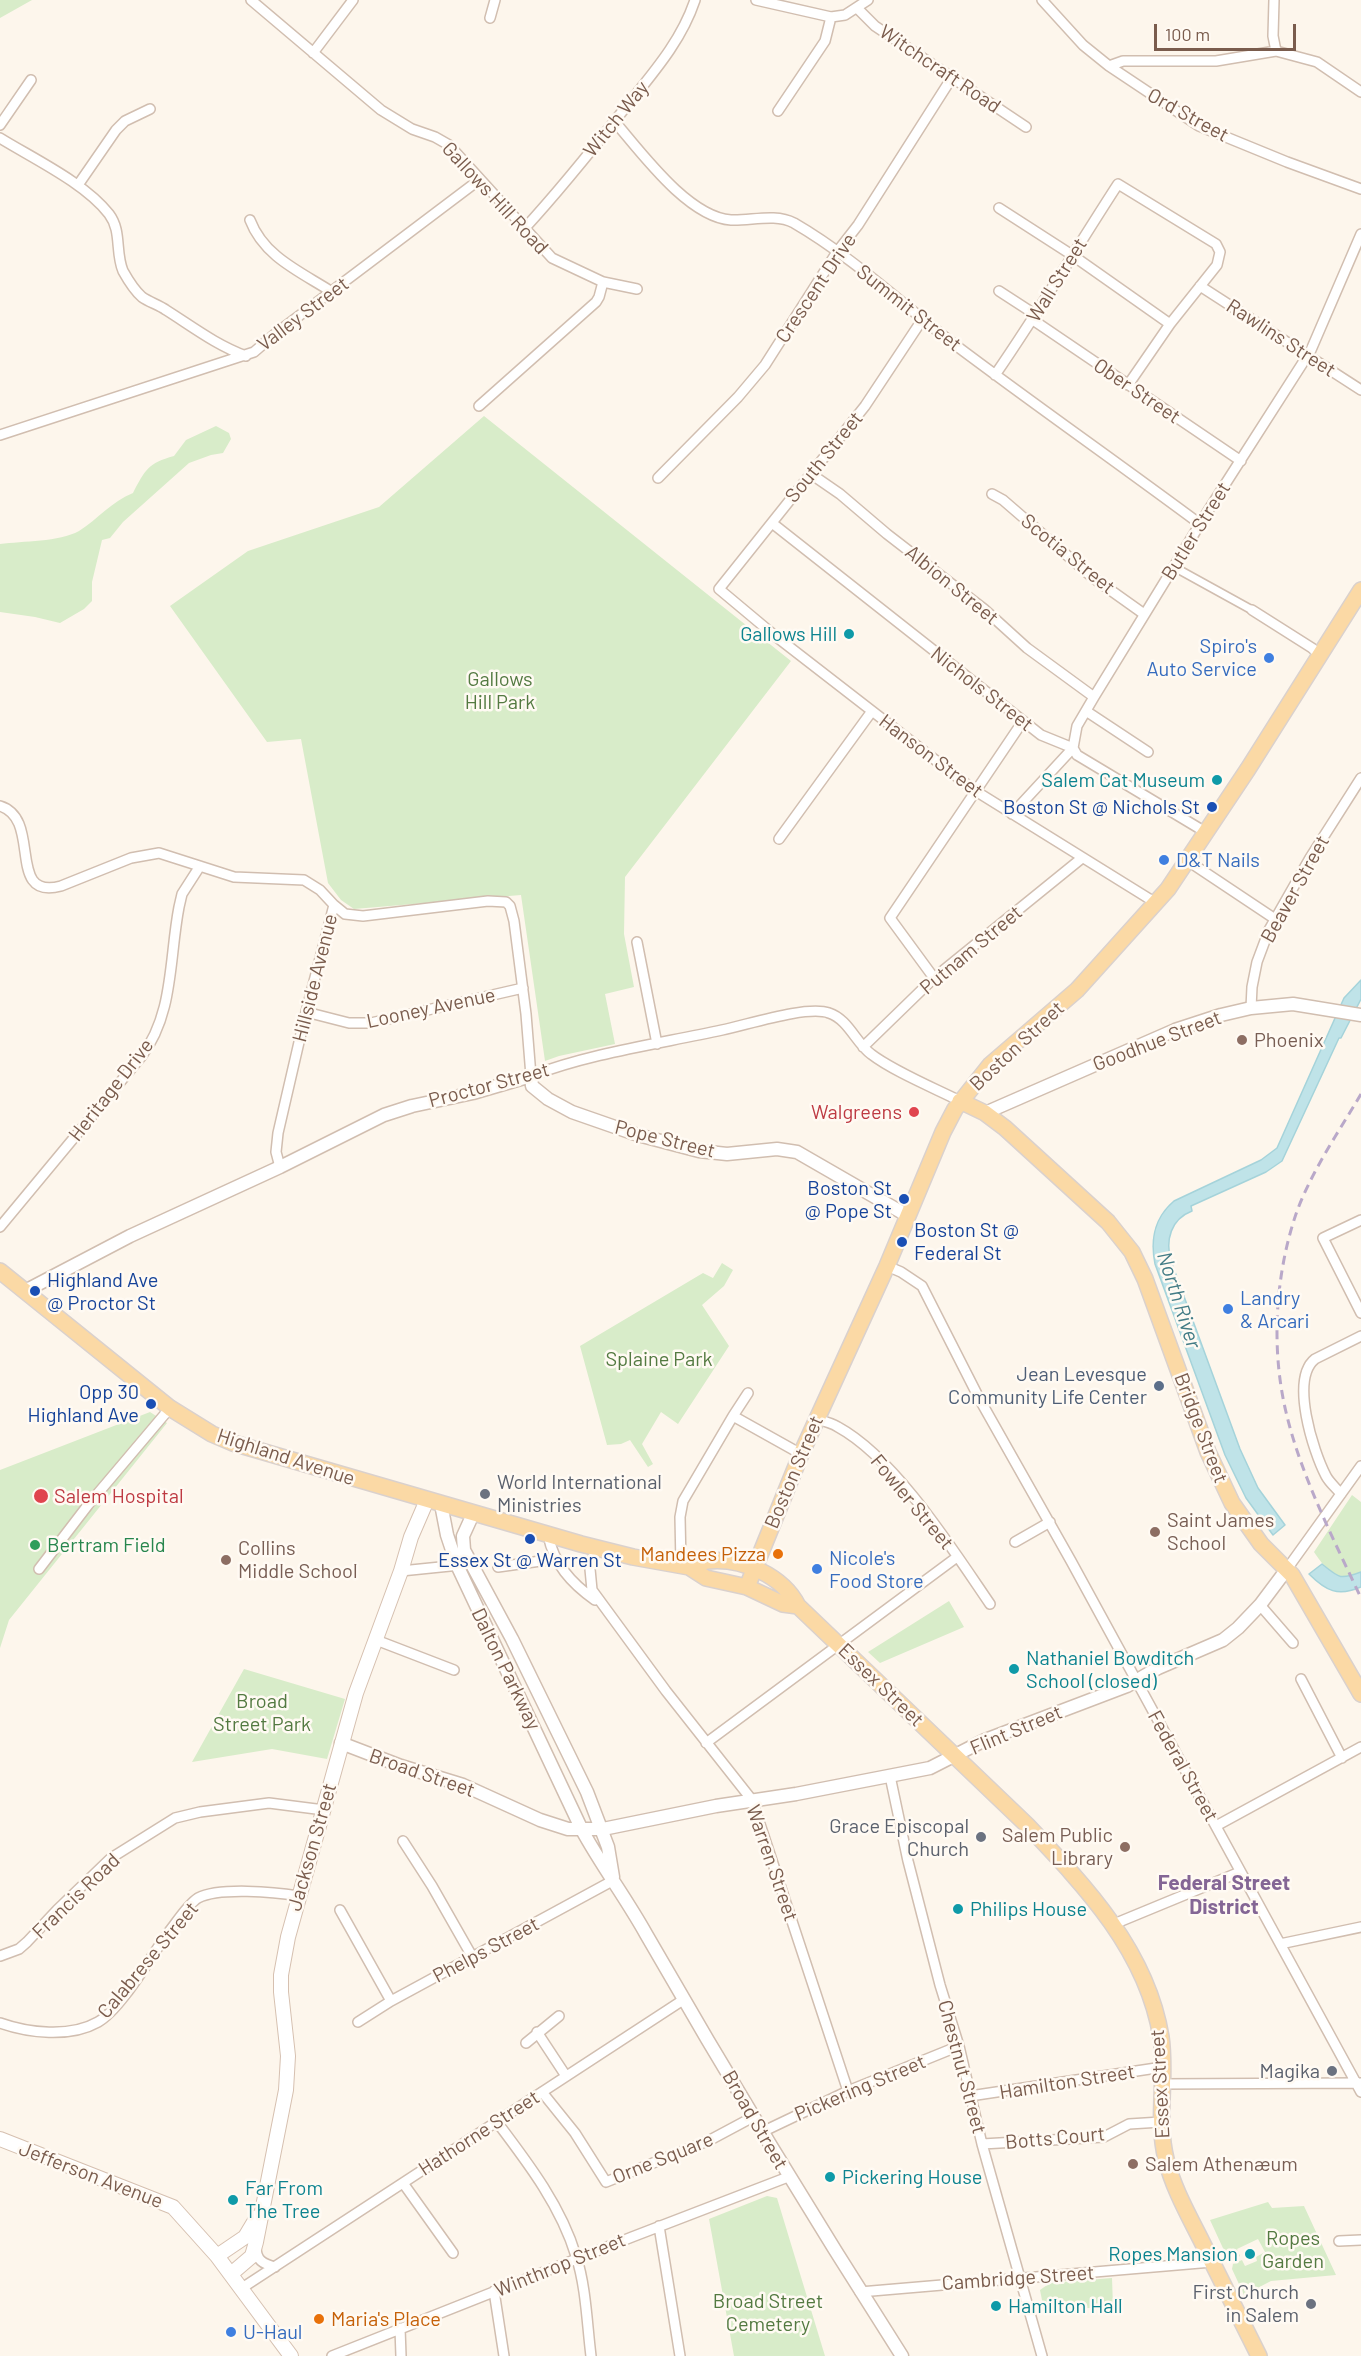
<!DOCTYPE html>
<html>
<head>
<meta charset="utf-8">
<style>
	body { margin:0 }
	#map { position:relative; width:1361px; height:2356px; overflow:hidden; background:#fdf6ec; font-family:Barlow,sans-serif }
	canvas { display:block }
	.scale { position:absolute; left:1154px; top:24px; width:142px; height:27px; box-sizing:border-box; border:3px solid #7a5c4d; border-top:0; padding-left:8px; font-size:18px; line-height:21px; white-space:nowrap; color:#7a5c4d; -webkit-text-stroke:4px #fffaf3; paint-order:stroke }
</style>
</head>
<body>
<div id="map">
<canvas width="1361" height="2356"></canvas>
<div class="scale">100 m</div>
</div>
<script>
const c = document.querySelector('canvas').getContext('2d');
c.lineJoin = 'round';
function fill(path, color) { c.fillStyle = color; c.fill(path, 'evenodd'); }
function trace(path, color, width, dash) { c.strokeStyle = color; c.lineWidth = width; c.lineCap = dash ? 'butt' : 'round'; c.setLineDash(dash || []); c.stroke(path); }
function drawText(font, color, halo, rows, align = 'center') {
  c.font = font + ' Barlow,sans-serif'; c.lineWidth = 5; c.setLineDash([]); c.textBaseline = 'middle'; c.strokeStyle = halo; c.fillStyle = color; for (const [text, x, y, turn = 0] of rows) {
    c.save(); c.translate(x, y); c.rotate((+turn || 0) * Math.PI / 180); c.textAlign = isNaN(turn) ? turn : align; if (halo) c.strokeText(text, 0, 0); c.fillText(text, 0, 0); c.restore();
  }
}
fill(new Path2D(`
	M0,0H32L0,18Z
	M484,416L791,661L625,877L624,934L634,987L605,994L615,1044L559,1056L545,1061L521,895L354,909L341,900L328,883L301,739L267,742L170,606L248,551L379,507Z
	M216,426L229,433L231,439L223,453L211,455L189,463L123,522L110,538L102,540L92,582V601L84,609L60,623L35,617L0,612V544C23,541 59,542 79,531C98,519 112,501 133,493C145,470 148,463 174,456L186,440Z
	M722,1263L733,1270L724,1286L702,1305L729,1346L678,1424L661,1412L642,1444L653,1464L648,1467L630,1440L621,1444L607,1445L580,1346L703,1273L713,1278Z
	M150,1412L167,1423L9,1620L0,1648V1470Z
	M1352,1495L1361,1502V1587L1353,1590L1347,1578C1332,1577 1322,1564 1314,1552Z
	M949,1601L964,1627L880,1663L868,1652Z
	M244,1669L345,1699L327,1759L272,1749L192,1762Z
	M767,2196L777,2198L825,2356H734L709,2219Z
	M1268,2202L1272,2208L1304,2206L1336,2275L1271,2281L1244,2295L1232,2269L1233,2264L1242,2260L1245,2266L1257,2261L1256,2257L1265,2252L1258,2239L1237,2249L1240,2256L1231,2261L1228,2259L1210,2220Z
	M1112,2278L1113,2307L1044,2310L1040,2290L1050,2283Z`), '#d8ecc9');
const water = new Path2D(`
	M1361,980V999L1341,1038H1339L1282,1161L1266,1172L1191,1206L1192,1211C1171,1219 1165,1240 1171,1261L1240,1449L1258,1488L1285,1525L1273,1535L1246,1498L1225,1455L1155,1264C1150,1239 1154,1218 1174,1201L1261,1160L1277,1148L1344,998Z
	M1322,1564C1339,1578 1340,1580 1361,1572V1587C1338,1597 1326,1591 1309,1574Z`);
fill(water, '#bfe3e8');
trace(water, '#a5d3da', 1.5);
const pedestrian = new Path2D(`
	M1174,567L1252,610`);
const minor = new Path2D(`
	M251,0L381,110L412,129L435,137L449,145L552,258L603,282L637,289
	M756,0L831,17L845,15L868,0
	M1042,0L1083,45L1109,66L1199,126L1287,162L1361,189
	M1274,0L1273,36L1276,51
	M857,8L875,26L1026,127
	M490,18L495,0
	M313,53L353,0
	M1109,66L1123,61H1216L1276,51L1317,62L1361,92
	M778,111L825,41L831,17
	M615,122C641,152 688,217 731,220C751,221 775,213 794,223C851,256 901,303 954,344C1035,405 1118,463 1200,524
	M0,125L31,80
	M0,138C34,159 85,183 109,214C122,231 115,252 123,271C128,280 134,290 142,297C149,302 159,305 166,310C193,327 216,345 246,356
	M78,185L116,130L125,121L150,109
	M999,208L1072,255L1170,324
	M250,220C264,257 301,272 332,292
	M524,229C560,190 592,150 625,108C652,74 681,42 695,0
	M1200,286L1361,390
	M999,291L1036,315
	M922,320L865,406L719,589L774,635L974,790L1156,903
	M1033,320L1241,461
	M995,375C1038,313 1077,247 1118,184L1216,244L1220,252L1217,265L1170,324L1128,385
	M479,406L596,302L599,297L603,282
	M0,435L254,352L275,334L479,180
	M811,474L840,494L887,534L984,609L1027,648L1094,697
	M658,478L738,397L765,365L837,252L858,225L951,79
	M992,494L1003,500L1092,577L1144,614
	M772,523L1041,735L1073,748L1077,755L1207,833
	M1252,610L1312,648L1320,655
	M1086,711L1148,752
	M0,806C43,819 5,901 61,886L131,858L159,853L234,877L304,880L320,890L334,905L306,1012L278,1133L276,1152L280,1167
	M1012,814L1073,748L1077,726L1094,697L1208,511L1311,350L1361,234
	M779,839L872,711
	M1188,861L1275,919
	M334,905L345,914L363,916L488,901L506,902L510,906L514,921L526,1014L531,1076C591,1053 658,1044 722,1030C747,1025 807,1005 829,1013C848,1019 856,1043 871,1054C893,1071 934,1088 960,1101
	M637,942L657,1044
	M934,978L890,918L1023,721
	M1251,1008L1252,987L1257,962L1269,930L1310,858L1361,778
	M306,1012L349,1023H371L523,988
	M863,1047L934,978L1082,858
	M1361,1220L1323,1238L1361,1313
	M0,1227L141,1057C174,1014 169,959 179,907L182,894L200,866
	M887,1266L901,1272L922,1286L980,1400L1071,1561L1361,2092
	M733,1416L748,1393
	M816,1419C824,1421 832,1423 838,1427C895,1458 953,1550 990,1604
	M1341,1494C1336,1488 1329,1482 1326,1476C1313,1451 1290,1379 1315,1359L1361,1336
	M548,1535C554,1564 571,1583 595,1600
	M1015,1542L1050,1522
	M596,1548L590,1569L592,1590L666,1691L752,1800L848,2091
	M681,1565L680,1517L683,1501L733,1416L801,1454
	M498,1567L555,1559
	M39,1569L88,1505L170,1408
	M1287,1569L1361,1466
	M401,1571L470,1564
	M1260,1605L1293,1643
	M376,1640L454,1670
	M1301,1679L1342,1758
	M706,1743L957,1557
	M890,1776L908,1861L940,1985L959,2046L982,2144L1042,2356
	M1216,1826L1361,1747
	M403,1841L432,1886L473,1958
	M340,1910L391,2001
	M1114,1924L1240,1872
	M1280,1944L1361,1927
	M0,1956L19,1949L27,1942L57,1910L111,1858L175,1818L200,1812L269,1803L324,1810
	M358,2022L391,2001L614,1880
	M0,2023C28,2033 70,2038 98,2022C121,2009 151,1956 168,1933C177,1922 187,1905 198,1898C219,1887 275,1892 298,1896
	M537,2032L566,2076
	M526,2043L559,2016
	M1162,2084L1361,2083
	M542,2092L575,2133L606,2182L710,2140L753,2117
	M970,2096L1163,2067
	M497,2122C528,2163 561,2206 576,2256C586,2286 587,2324 591,2356
	M762,2132L848,2091L959,2046
	M982,2144L1104,2137L1129,2124L1161,2122
	M403,2183L453,2253
	M659,2226L680,2356
	M1339,2241L1361,2240
	M256,2247C256,2260 263,2264 275,2267
	M242,2288L683,2000
	M494,2291L504,2356
	M860,2292L1212,2262
	M400,2328L401,2356
	M332,2356L632,2237L788,2177`);
const tertiary = new Path2D(`
	M985,1113L1175,1030L1221,1015L1251,1008L1293,1004L1361,1015
	M25,1291L130,1236L280,1167L384,1115L412,1106L473,1093L531,1076L532,1086L548,1099L572,1112L638,1135L699,1151L727,1154L777,1149L797,1152L908,1216
	M441,1504L447,1535L457,1565L582,1830C601,1865 626,1898 646,1934C728,2077 813,2217 902,2356
	M473,1514L463,1536L464,1550L512,1639L587,1792L608,1847L613,1877
	M341,1743L401,1766L463,1785L540,1820L568,1829H603L716,1806L796,1794L930,1768L985,1740L1127,1686L1158,1668L1223,1640L1238,1628L1260,1605L1287,1569`);
const secondary = new Path2D(`
	M0,2139L173,2207L217,2256L291,2356
	M217,2256L245,2237L257,2217
	M231,2274L252,2256L256,2242L286,2090L288,2056L281,1992V1975L288,1937L356,1693L401,1571L411,1537L427,1500`);
const primary = new Path2D(`
	M960,1101L985,1113L1005,1128L1108,1222L1132,1252L1145,1279L1208,1452L1232,1503L1261,1544L1292,1575L1361,1694
	M0,1271L170,1408L212,1434L233,1443L581,1544L633,1557L689,1567L706,1578L747,1587L783,1604L798,1606
	M689,1567C695,1565 701,1562 707,1561C742,1557 783,1576 798,1606L1028,1826C1086,1887 1147,1951 1161,2037C1167,2078 1156,2119 1166,2159C1173,2188 1189,2216 1202,2242C1221,2280 1240,2318 1259,2356
	M747,1587L801,1454L887,1266L943,1132L955,1109L990,1065L1077,990L1168,889L1248,769L1361,590`);
trace(pedestrian, '#d1beb0', 10);
trace(minor, '#d1beb0', 12);
trace(tertiary, '#d1beb0', 15);
trace(secondary, '#d6c0b0', 16);
trace(primary, '#dad1cd', 18);
trace(pedestrian, '#fff', 7);
trace(minor, '#fff', 9);
trace(tertiary, '#fff', 12);
trace(secondary, '#fff', 14);
trace(primary, '#fbd9a5', 15);
trace(new Path2D(`
	M1361,1094C1338,1133 1311,1172 1296,1214C1275,1276 1271,1349 1286,1412C1301,1476 1333,1538 1361,1598`), '#b9a8c9', 3, [9, 6]);
for (const [x, y, r, color] of [
	[849,634,6,"#0f9aa8"],
	[1269,658,6,"#3f7fe0"],
	[1217,780,6,"#0f9aa8"],
	[1212,807,6,"#1a4fb4"],
	[1164,860,6,"#3f7fe0"],
	[1242,1040,6,"#8d6e63"],
	[914,1112,6,"#e0444e"],
	[904,1199,6,"#1a4fb4"],
	[902,1242,6,"#1a4fb4"],
	[35,1291,6,"#1a4fb4"],
	[1228,1309,6,"#3f7fe0"],
	[1159,1386,6,"#5c6f8a"],
	[151,1404,6,"#1a4fb4"],
	[485,1494,6,"#6b7280"],
	[41,1496,8,"#e0444e"],
	[1155,1532,6,"#8d6e63"],
	[530,1539,6,"#1a4fb4"],
	[35,1545,6,"#2e9e5b"],
	[778,1554,6,"#e8710a"],
	[226,1560,6,"#8d6e63"],
	[817,1569,6,"#3f7fe0"],
	[1014,1669,6,"#0f9aa8"],
	[981,1837,6,"#6b7280"],
	[1125,1847,6,"#8d6e63"],
	[958,1909,6,"#0f9aa8"],
	[1332,2071,6,"#6b7280"],
	[1133,2164,6,"#8d6e63"],
	[830,2177,6,"#0f9aa8"],
	[233,2200,6,"#0f9aa8"],
	[1250,2254,6,"#0f9aa8"],
	[1311,2304,6,"#6b7280"],
	[996,2306,6,"#0f9aa8"],
	[319,2319,6,"#e8710a"],
	[231,2332,6,"#3f7fe0"]
]) { const dot = new Path2D(); dot.arc(x, y, r, 0, 2 * Math.PI); c.fillStyle = color; c.fill(dot); trace(dot, '#fffaf3', 2); }
drawText('20px', '#7a5c4d', '#fffaf3', [
	["Witchcraft Road",940,69,34],
	["Ord Street",1188,115,29],
	["Witch Way",616,119,-51],
	["Gallows Hill Road",495,198,47],
	["Wall Street",1057,280,-58],
	["Crescent Drive",816,288,-56],
	["Summit Street",909,308,38],
	["Valley Street",303,314,-37],
	["Rawlins Street",1281,338,33],
	["Ober Street",1137,391,34],
	["South Street",824,457,-51],
	["Butler Street",1196,531,-58],
	["Scotia Street",1068,554,39],
	["Albion Street",952,585,39],
	["Nichols Street",982,689,38],
	["Hanson Street",931,756,37],
	["Beaver Street",1295,889,-61],
	["Putnam Street",971,950,-40],
	["Hillside Avenue",315,978,-76],
	["Looney Avenue",431,1008,-12],
	["Goodhue Street",1157,1041,-21],
	["Boston Street",1017,1046,-43],
	["Proctor Street",489,1085,-15],
	["Heritage Drive",111,1090,-52],
	["Pope Street",665,1139,14],
	["Bridge Street",1201,1428,69],
	["Highland Avenue",286,1457,18],
	["Boston Street",794,1472,-67],
	["Fowler Street",912,1502,50],
	["Dalton Parkway",506,1669,64],
	["Essex Street",881,1685,44],
	["Flint Street",1016,1730,-23],
	["Federal Street",1183,1766,61],
	["Broad Street",422,1773,19],
	["Jackson Street",312,1847,-74],
	["Warren Street",772,1863,71],
	["Francis Road",76,1896,-44],
	["Phelps Street",486,1950,-28],
	["Calabrese Street",148,1960,-50],
	["Chestnut Street",962,2067,75],
	["Hamilton Street",1067,2082,-9],
	["Essex Street",1160,2084,-93],
	["Pickering Street",860,2088,-23],
	["Broad Street",755,2120,60],
	["Hathorne Street",479,2133,-33],
	["Botts Court",1055,2138,-5],
	["Orne Square",663,2158,-22],
	["Jefferson Avenue",91,2175,21],
	["Winthrop Street",560,2265,-22],
	["Cambridge Street",1018,2278,-4]
]);
drawText('20px', '#0d838f', '#fffaf3', [
	["Gallows Hill",837,634,"right"],
	["Salem Cat Museum",1205,780,"right"],
	["Nathaniel Bowditch",1026,1658],
	["School (closed)",1026,1681],
	["Philips House",970,1909],
	["Pickering House",842,2177],
	["Far From",245,2188],
	["The Tree",245,2211],
	["Ropes Mansion",1238,2254,"right"],
	["Hamilton Hall",1008,2306]
], 'left');
drawText('20px', '#366cbe', '#fffaf3', [
	["Spiro's",1257,646,"right"],
	["Auto Service",1257,669,"right"],
	["D&T Nails",1176,860],
	["Landry",1240,1298],
	["& Arcari",1240,1321],
	["Nicole's",829,1558],
	["Food Store",829,1581],
	["U-Haul",243,2332]
], 'left');
drawText('20px', '#537a41', '#fffaf3', [
	["Gallows",500,679],
	["Hill Park",500,702],
	["Splaine Park",659,1359],
	["Broad",262,1701],
	["Street Park",262,1724],
	["Ropes",1293,2238],
	["Garden",1293,2261],
	["Broad Street",768,2301],
	["Cemetery",768,2324]
]);
drawText('20px', '#164399', '#fffaf3', [
	["Boston St @ Nichols St",1200,807],
	["Boston St",892,1188],
	["@ Pope St",892,1211],
	["Boston St @",914,1230,"left"],
	["Federal St",914,1253,"left"],
	["Highland Ave",47,1280,"left"],
	["@ Proctor St",47,1303,"left"],
	["Opp 30",139,1392],
	["Highland Ave",139,1415],
	["Essex St @ Warren St",530,1560,"center"]
], 'right');
drawText('20px', '#785e54', '#fffaf3', [
	["Phoenix",1254,1040],
	["Saint James",1167,1520],
	["School",1167,1543],
	["Collins",238,1548],
	["Middle School",238,1571],
	["Salem Public",1113,1835,"right"],
	["Library",1113,1858,"right"],
	["Salem Athenæum",1145,2164]
], 'left');
drawText('20px', '#be3a42', '#fffaf3', [
	["Walgreens",902,1112],
	["Salem Hospital",54,1496,"left"]
], 'right');
drawText('20px', '#4e5e75', '#fffaf3', [
	["Jean Levesque",1147,1374],
	["Community Life Center",1147,1397]
], 'right');
drawText('20px', '#5b616d', '#fffaf3', [
	["World International",497,1482,"left"],
	["Ministries",497,1505,"left"],
	["Grace Episcopal",969,1826],
	["Church",969,1849],
	["Magika",1320,2071],
	["First Church",1299,2292],
	["in Salem",1299,2315]
], 'right');
drawText('20px', '#27864d', '#fffaf3', [
	["Bertram Field",47,1545]
], 'left');
drawText('20px', '#c56008', '#fffaf3', [
	["Mandees Pizza",766,1554],
	["Maria's Place",331,2319,"left"]
], 'right');
drawText('italic 21px', '#437c86', '#fffaf3', [
	["North River",1179,1300,72]
]);
drawText('bold 21px', '#846695', '#fffaf3', [
	["Federal Street",1224,1883],
	["District",1224,1907]
]);
</script>
</body>
</html>
